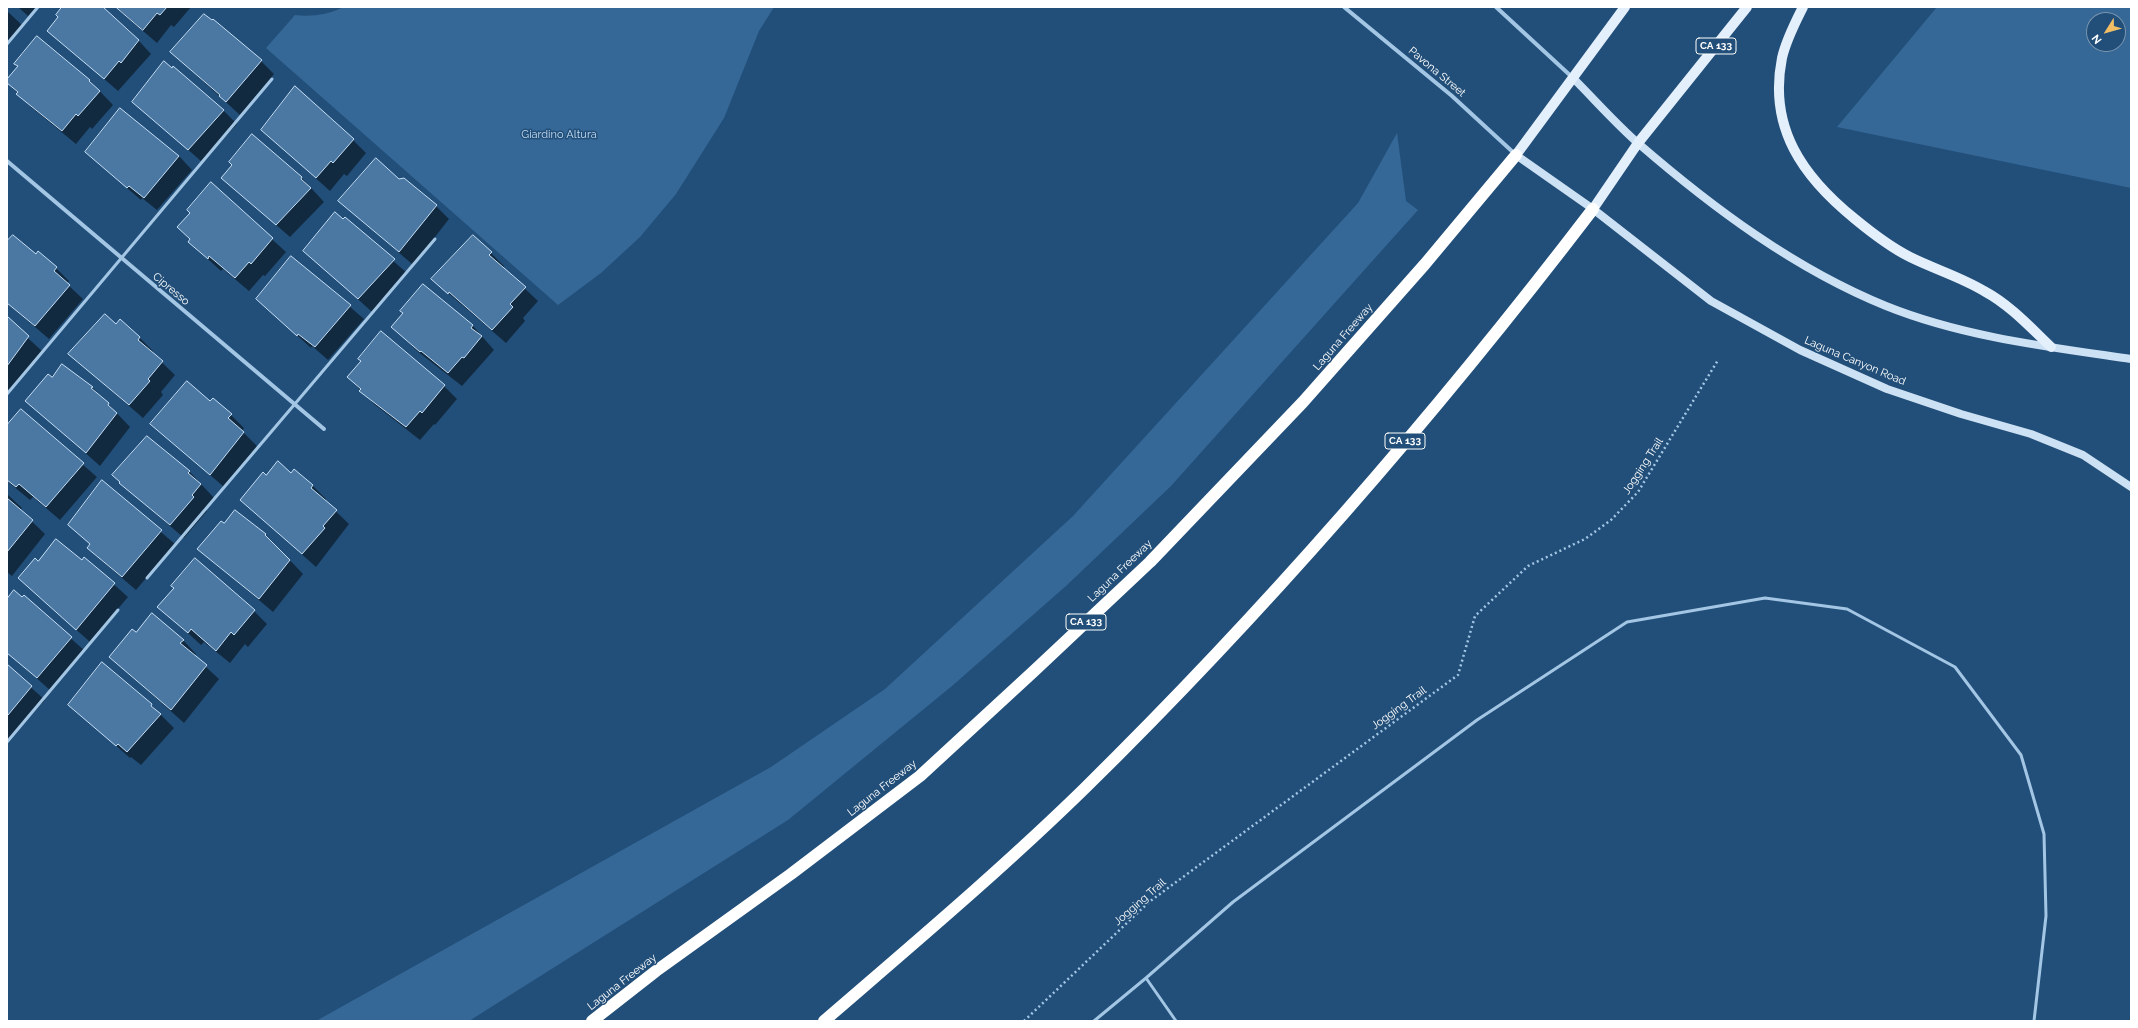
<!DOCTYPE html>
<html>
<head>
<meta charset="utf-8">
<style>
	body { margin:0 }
	#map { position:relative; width:2138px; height:1028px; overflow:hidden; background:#224f79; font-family:Raleway,sans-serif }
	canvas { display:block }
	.frame { position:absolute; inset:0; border:8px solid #fff; pointer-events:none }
	.north { position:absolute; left:2086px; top:12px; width:40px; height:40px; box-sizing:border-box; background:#224f79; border:1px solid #7a95af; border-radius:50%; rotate:233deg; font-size:11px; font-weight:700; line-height:16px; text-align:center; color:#fff }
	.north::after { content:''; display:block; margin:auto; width:14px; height:18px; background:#f1be66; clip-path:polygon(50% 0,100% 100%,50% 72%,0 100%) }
</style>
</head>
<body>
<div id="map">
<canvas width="2138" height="1028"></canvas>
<div class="frame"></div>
<div class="north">N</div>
</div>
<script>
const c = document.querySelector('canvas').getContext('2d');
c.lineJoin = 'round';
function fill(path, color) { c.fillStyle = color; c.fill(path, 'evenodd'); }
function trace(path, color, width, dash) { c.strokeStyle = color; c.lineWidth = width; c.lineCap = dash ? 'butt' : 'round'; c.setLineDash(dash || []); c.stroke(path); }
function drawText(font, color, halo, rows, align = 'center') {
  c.font = font + ' Raleway,sans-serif'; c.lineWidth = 3; c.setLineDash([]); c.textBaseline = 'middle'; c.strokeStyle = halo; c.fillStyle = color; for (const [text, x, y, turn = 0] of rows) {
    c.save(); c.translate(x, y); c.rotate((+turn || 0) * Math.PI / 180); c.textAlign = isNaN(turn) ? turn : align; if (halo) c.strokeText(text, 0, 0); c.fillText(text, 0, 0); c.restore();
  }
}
fill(new Path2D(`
	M343,7H774L759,31L724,118L676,194L640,237L601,273L558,305L266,48L295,15C311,17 328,15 343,7Z
	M1937,7H2131V188L1837,127ZM2094,20H2118V44H2094Z
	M1397,133L1406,201L1418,210L1171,486L1066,586L952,686L788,820L469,1021H316L771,767L885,689L1073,516L1358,203Z`), '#356897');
fill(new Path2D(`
	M18,7H36L28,16Z
	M64,7H101L129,30L151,54L118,91L48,30L59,17Z
	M115,7H191L174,27L171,25L157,43Z
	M7,11L22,25L7,42Z
	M171,52L261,61L274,74L240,115Z
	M19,67L89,80L113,105L92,129L90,127L76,144L31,107L7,82Z
	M134,102L223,110L237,124L202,162Z
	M262,130L353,140L366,153L347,176L344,174L330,191Z
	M252,136L302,178L324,202L290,237L222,178L234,165Z
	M179,156L192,170L157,210L142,198L141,200L100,165Z
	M399,180L436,206L449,219L413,265L340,201Z
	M211,184L286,252L265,276L263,275L249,291L223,269L221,271L189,242Z
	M345,219L407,273L372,312L305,251Z
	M7,243L36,255L56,268L69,281L67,284L83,299L49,339L7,303Z
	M491,253L504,266L503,268L538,301L523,318L525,321L506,343L432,279Z
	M292,257L364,319L328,360L312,346L311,348L257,299Z
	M423,285L473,326L494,350L462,386L417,351L393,327Z
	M7,319L42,351L10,391L7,388Z
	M120,321L140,338L153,351L152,353L175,375L161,392L163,395L143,418L69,354Z
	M63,365L93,388L130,427L100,466L27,401Z
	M348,377L444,386L457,399L435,425L434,424L420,440L374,404Z
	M211,402L231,415L244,428L242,431L257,446L224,487L151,424Z
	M21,411L97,477L60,520L33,497L30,500L7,481V427Z
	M294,470L313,486L326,499L325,501L349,524L316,567L241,500L267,476L292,474Z
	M189,471L214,498L205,509L207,511L184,538L120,483Z
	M102,482L175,544L136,590L102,561L88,548L91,545L69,525Z
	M7,494L22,508L20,510L45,534L12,576L7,572Z
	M235,512L266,535L303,574L273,612L199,549Z
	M84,558L128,597L90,642L33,591L38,563L82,562Z
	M24,597L85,651L51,691L7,652V601Z
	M159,607L254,611L267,624L248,647L245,644L230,663L204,642L201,645Z
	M136,633L183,640L196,654L194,656L219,679L184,723L110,657Z
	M7,666L45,700L8,740H7Z
	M70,705H151L174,728L141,765L131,757L130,758Z`), '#0007');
const building = new Path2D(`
	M62,7H103L139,40L121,63L119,61L104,79L47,31L58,17L56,15Z
	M116,7H167L160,15L157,13L143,30Z
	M204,14L212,20L213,19L262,60L226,102L219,96L220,95L170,52Z
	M37,36L90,80L89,81L100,91L78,116L76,114L62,131L16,94L18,92L7,83V79L18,66L14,64Z
	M164,61L172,68L173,66L224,110L188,150L132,102Z
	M295,86L354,139L333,163L331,161L316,178L261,130Z
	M120,108L179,156L144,198L129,186L127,188L85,152Z
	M252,134L302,177L301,179L311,188L276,225L221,178L232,165L229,162Z
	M376,158L399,179L404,178L437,205L399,252L338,201Z
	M211,182L273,238L251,264L249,262L235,278L209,256L208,259L188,242L190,239L177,227L190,213L187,210Z
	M335,212L343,219L345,217L395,259L358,299L303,251Z
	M13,235L36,254L38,251L57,267L54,271L70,285L35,326L7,303V241Z
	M473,235L492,252L489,255L526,287L510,304L513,307L492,330L449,292L448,294L431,279Z
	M291,256L351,305L315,347L298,334L297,336L256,299Z
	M423,284L473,325L471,328L482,336L464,358L462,357L448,373L421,351L420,352L391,327L403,313L400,311Z
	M105,314L116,324L120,319L140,337L138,340L163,361L148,379L150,381L129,405L68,354Z
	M7,316L29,336L7,366Z
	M381,331L445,385L422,413L420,411L406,427L359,391L361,389L347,377L361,361L358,359Z
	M62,364L93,387L91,388L109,403L108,405L117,413L86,453L25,401L48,374L52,377Z
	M187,381L210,401L213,398L232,414L228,418L244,432L210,475L150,424Z
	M21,409L84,463L46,507L19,484L16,487L7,480V425Z
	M147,436L190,471L188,473L201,484L192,495L194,497L170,525L119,483L120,482L112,475Z
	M278,461L291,473L294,469L313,485L311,488L337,510L323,526L325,528L302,554L240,500L263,472L266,475Z
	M102,480L162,530L122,577L87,548L90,544L68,525Z
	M7,498L33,520L7,552Z
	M235,510L266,534L265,535L290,560L259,599L197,549L221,521L224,523Z
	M56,539L82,560L84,557L115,583L76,630L18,578L35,558L38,561Z
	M195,558L255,610L234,635L231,632L216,651L191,629L188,633L157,607L174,588L171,586Z
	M14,590L22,597L24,595L72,637L37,678L7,653V599Z
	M152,613L184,640L180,643L207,665L171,710L109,657L132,629L136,632Z
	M102,662L152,704L151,706L161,714L127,752L118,744L116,746L68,705Z
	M7,664L32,686L8,715L7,713Z`);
fill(building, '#4b78a3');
trace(building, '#c6def4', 1);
trace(new Path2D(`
	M1024,1021L1149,902L1458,675L1475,616L1528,566L1585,539L1611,520L1638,492L1718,360`), '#a3c6e5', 2.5, [2, 3]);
trace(new Path2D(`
	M7,44L38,7
	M7,394L272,79
	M147,578L435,239
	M7,742L118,610
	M1094,1021L1146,978
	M1176,1021L1146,978L1233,902L1477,720L1627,622L1765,598L1847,609L1955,667L2021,755L2044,834L2046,916L2034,1021`), '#a3c6e5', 3);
trace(new Path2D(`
	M1344,7L1452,96L1515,154
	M1496,7L1573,78
	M7,161L324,429`), '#a3c6e5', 4);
trace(new Path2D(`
	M1573,78C1595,100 1616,124 1639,144C1713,208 1795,269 1886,306C1963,337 2049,347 2131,359
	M1516,155L1593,209L1711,301L1800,350L1887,389L1961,414L2031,434L2083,455L2131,487`), '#cde1f4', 8);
trace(new Path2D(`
	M1803,7C1795,23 1786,40 1782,58C1768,128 1803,177 1855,219C1872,233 1890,247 1910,257C1934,269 1961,277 1984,291C2010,305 2030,327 2051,347
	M1516,155L1625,7
	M1593,209L1638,143L1747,7`), '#e4effc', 10);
trace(new Path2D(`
	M592,1021L656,971L791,874L920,776L1034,671L1150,562L1303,402L1425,264L1516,155
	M824,1021C912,945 1001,870 1084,789C1268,608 1437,413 1593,209`), '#fff', 12);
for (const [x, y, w] of [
	[1716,46,40],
	[1405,441,40],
	[1086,622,40]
]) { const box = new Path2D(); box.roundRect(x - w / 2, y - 8, w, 16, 3); c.fillStyle = '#224f79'; c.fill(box); trace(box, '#fff', 1); }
drawText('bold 10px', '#fff', null, [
	["CA 133",1716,46],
	["CA 133",1405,441],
	["CA 133",1086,622]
]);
drawText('11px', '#fff', '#224f79', [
	["Pavona Street",1437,72,40],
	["Cipresso",171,289,40],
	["Laguna Freeway",1343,337,-49],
	["Laguna Canyon Road",1855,361,23],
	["Jogging Trail",1643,466,-57],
	["Laguna Freeway",1120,571,-44],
	["Jogging Trail",1399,708,-36],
	["Laguna Freeway",882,788,-38],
	["Jogging Trail",1140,902,-41],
	["Laguna Freeway",622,982,-38]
]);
drawText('11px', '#c6def4', '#224f79', [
	["Giardino Altura",559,135]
]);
</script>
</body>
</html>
